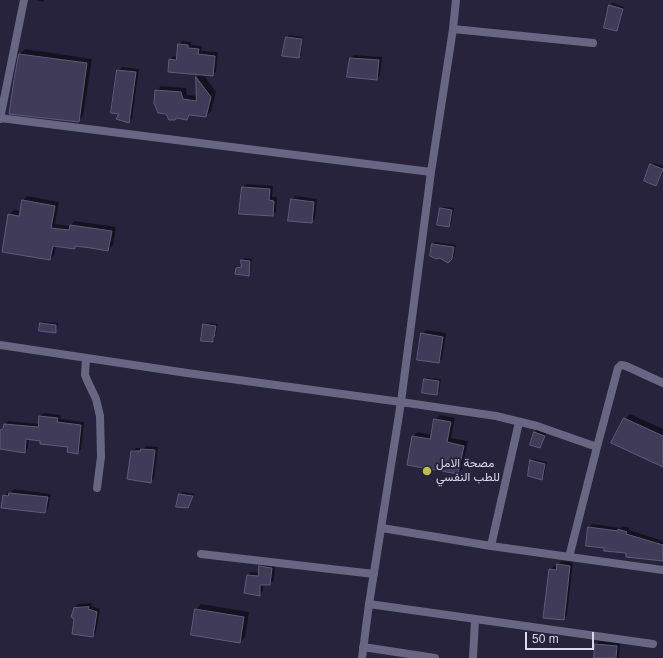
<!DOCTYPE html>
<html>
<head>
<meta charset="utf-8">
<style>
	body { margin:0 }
	#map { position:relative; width:663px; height:658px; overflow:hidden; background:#27233d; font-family:Arial,sans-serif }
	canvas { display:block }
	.scale { position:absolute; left:525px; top:632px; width:69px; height:18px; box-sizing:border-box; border:2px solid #d9d7e9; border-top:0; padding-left:5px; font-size:12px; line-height:14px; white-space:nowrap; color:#d9d7e9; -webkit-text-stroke:3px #27233d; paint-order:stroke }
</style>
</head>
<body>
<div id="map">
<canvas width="663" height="658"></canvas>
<div class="scale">50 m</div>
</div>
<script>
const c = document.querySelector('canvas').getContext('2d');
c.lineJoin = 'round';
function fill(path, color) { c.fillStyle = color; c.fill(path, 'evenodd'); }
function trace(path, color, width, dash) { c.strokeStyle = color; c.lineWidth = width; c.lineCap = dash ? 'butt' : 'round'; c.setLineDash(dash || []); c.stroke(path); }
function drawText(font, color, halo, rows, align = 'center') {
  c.font = font + ' Arial,Vazirmatn,sans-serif'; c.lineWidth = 4; c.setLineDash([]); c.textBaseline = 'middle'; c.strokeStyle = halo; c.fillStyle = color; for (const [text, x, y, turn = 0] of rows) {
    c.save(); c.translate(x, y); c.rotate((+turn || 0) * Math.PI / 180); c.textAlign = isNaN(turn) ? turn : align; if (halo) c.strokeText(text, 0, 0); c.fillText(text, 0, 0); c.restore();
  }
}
fill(new Path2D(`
	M36,0H44L43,2Z
	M612,3L624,7L619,27L617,30L610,6Z
	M289,35L303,37L301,55L299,57L283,55L287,37Z
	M182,41L191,42V45L202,46L201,51L218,52L216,72L212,75L203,74L216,92L211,111L206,116L192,114L187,119L177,118L175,119L156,91L161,86L186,88L187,95L197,96V77L200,74L170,60L174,56L177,57L179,45Z
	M25,49L92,59L83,116L78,121L20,54Z
	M354,55L382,57L380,75L377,79L351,58Z
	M122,67L139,69L132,118L129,122L121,114L118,70Z
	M653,163L663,166V170L658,183L656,185L651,165Z
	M246,184L273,186L272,197H277L276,212L272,215L243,187Z
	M27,196L59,202L55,224L70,226L75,221L116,227L113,245L108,250L77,245L75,248L56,246L54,255L50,259L9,215L14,210L21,211L23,201Z
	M295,196L317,199L315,219L311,222L292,200Z
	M444,207L454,208L451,224L449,226L441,209Z
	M435,242L456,245L454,256L452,258L433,244Z
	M245,258L252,259L250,273L248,275L237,268L242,265V261Z
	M43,322L58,323L57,329L55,332L41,324Z
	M206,323L218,324L216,334L215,335L214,339L212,341L204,325Z
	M426,330L446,333L442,359L438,362L422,334Z
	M427,378L441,379L439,391L437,394L425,380Z
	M44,413L61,415L60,419L84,422L81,449L77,453L69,446L41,440L29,438L28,448L25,452L0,448V430L4,427L5,425L8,421L39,424L40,416Z
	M630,414L663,429V466L625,419Z
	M440,415L455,418L451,438L468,441L462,469L458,473L413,436L418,432L432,435L435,420Z
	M537,430L546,433L542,445L540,447L535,433Z
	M146,446L158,447L154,479L150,482L132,451L136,448H144Z
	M533,459L547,462L544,476L542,478L531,461Z
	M14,489L51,494L48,508L44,512L4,496L8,492L10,493Z
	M183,492L194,494L190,505L188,507L178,506L180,494Z
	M592,524L621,528L622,526L630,528L629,530L663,541V560L606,547L589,528Z
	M562,561L573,562L567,615L563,619L550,570L554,566H558V564Z
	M263,563L275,564L274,580L270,584H263V591L260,595L248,575L251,572L259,573L260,567Z
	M92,603L91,606L100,609L96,632L93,636L76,619L74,608L78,604Z
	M201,604L249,612L245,637L240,642L196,609Z
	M599,641L620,643L619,658H595V645Z`), '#0007');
const building = new Path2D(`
	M609,5L623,9L617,31L604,28Z
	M286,37L302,39L299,58L282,56Z
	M178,44L188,45V48L199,49L198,54L215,56L213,76L168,72L169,59L176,60Z
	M19,54L87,63L79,122L9,114L14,80Z
	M350,58L379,60L377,80L347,77Z
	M117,70L136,72L129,123L116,119L119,114L111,113Z
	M196,77L211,97L206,117L189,115L187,120L176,118L175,120H169L166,114L158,113L154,103L155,90L181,92L183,99L196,101Z
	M650,164L663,169L656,186L644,181Z
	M242,187L270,189L269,200L274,201L273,216L239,214Z
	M291,199L314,202L312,223L288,221Z
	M22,200L55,206L51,228L69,230L70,225L112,231L108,251L91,248L75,246V249L53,246L50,260L2,252L8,214L19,216Z
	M440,208L452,210L449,227L437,225Z
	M432,244L454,247L452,259L448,263L440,258L436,259L430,256Z
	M241,260L250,261L249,276L235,274L236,268L241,267Z
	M40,323L56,325V333L39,331Z
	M203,324L216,326L214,337H213V342L201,341Z
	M421,333L443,337L439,363L417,360Z
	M424,379L439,381L437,395L422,393Z
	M39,416L58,418L57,422L81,425L78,454L67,452L68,447L40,444V441L26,439L25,453L0,449V430L3,429L4,424L38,427Z
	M624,418L663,436V467L611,443Z
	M434,419L451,422L447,442L464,446L458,474L407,465L412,436L430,439Z
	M534,432L545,436L540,448L530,445Z
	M141,449L155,450L151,483L127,479L131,451H140Z
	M530,460L545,464L542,480L528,476Z
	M9,493L48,497L45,513L1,508L3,495L8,496Z
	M179,494L193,496L188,508L176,507Z
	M588,527L618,531V529L627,532L626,534L663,545V561L626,557V553L604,551V548L586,546Z
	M557,564L570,566L564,620L543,618L549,569L556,570Z
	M259,566L272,568L270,585H260V596L244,593L247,575L258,576Z
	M89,607L88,609L97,612L93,637L72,634L74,619L71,617L74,608Z
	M195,609L244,617L240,643L191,635Z
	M595,644L617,646L616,658H594Z`);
fill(building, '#403c58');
trace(building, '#5f5b79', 1);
trace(new Path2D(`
	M453,29L593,43
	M0,118L431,172
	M0,119L24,0
	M0,345L187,373L401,402L496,416L537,426L597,447L618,368L621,365L626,366L663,383
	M86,358L85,375L87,380L96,399L100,416L101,457L97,488
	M382,528L491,546L663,570
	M491,546L519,422
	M201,554L374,574
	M569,557L597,447
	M369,604L653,644
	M363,647L435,658
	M362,658L369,604L401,402L431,172L453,29L456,0
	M473,658L475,619`), '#696684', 8);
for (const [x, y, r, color] of [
	[427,471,5,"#bac045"]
]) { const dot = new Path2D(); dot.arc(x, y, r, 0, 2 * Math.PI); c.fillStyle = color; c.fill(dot); trace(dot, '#27233d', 1.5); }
drawText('12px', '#d9d7e9', '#27233d', [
	["مصحة الامل",436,464],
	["للطب النفسي",436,478]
], 'left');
</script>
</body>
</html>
